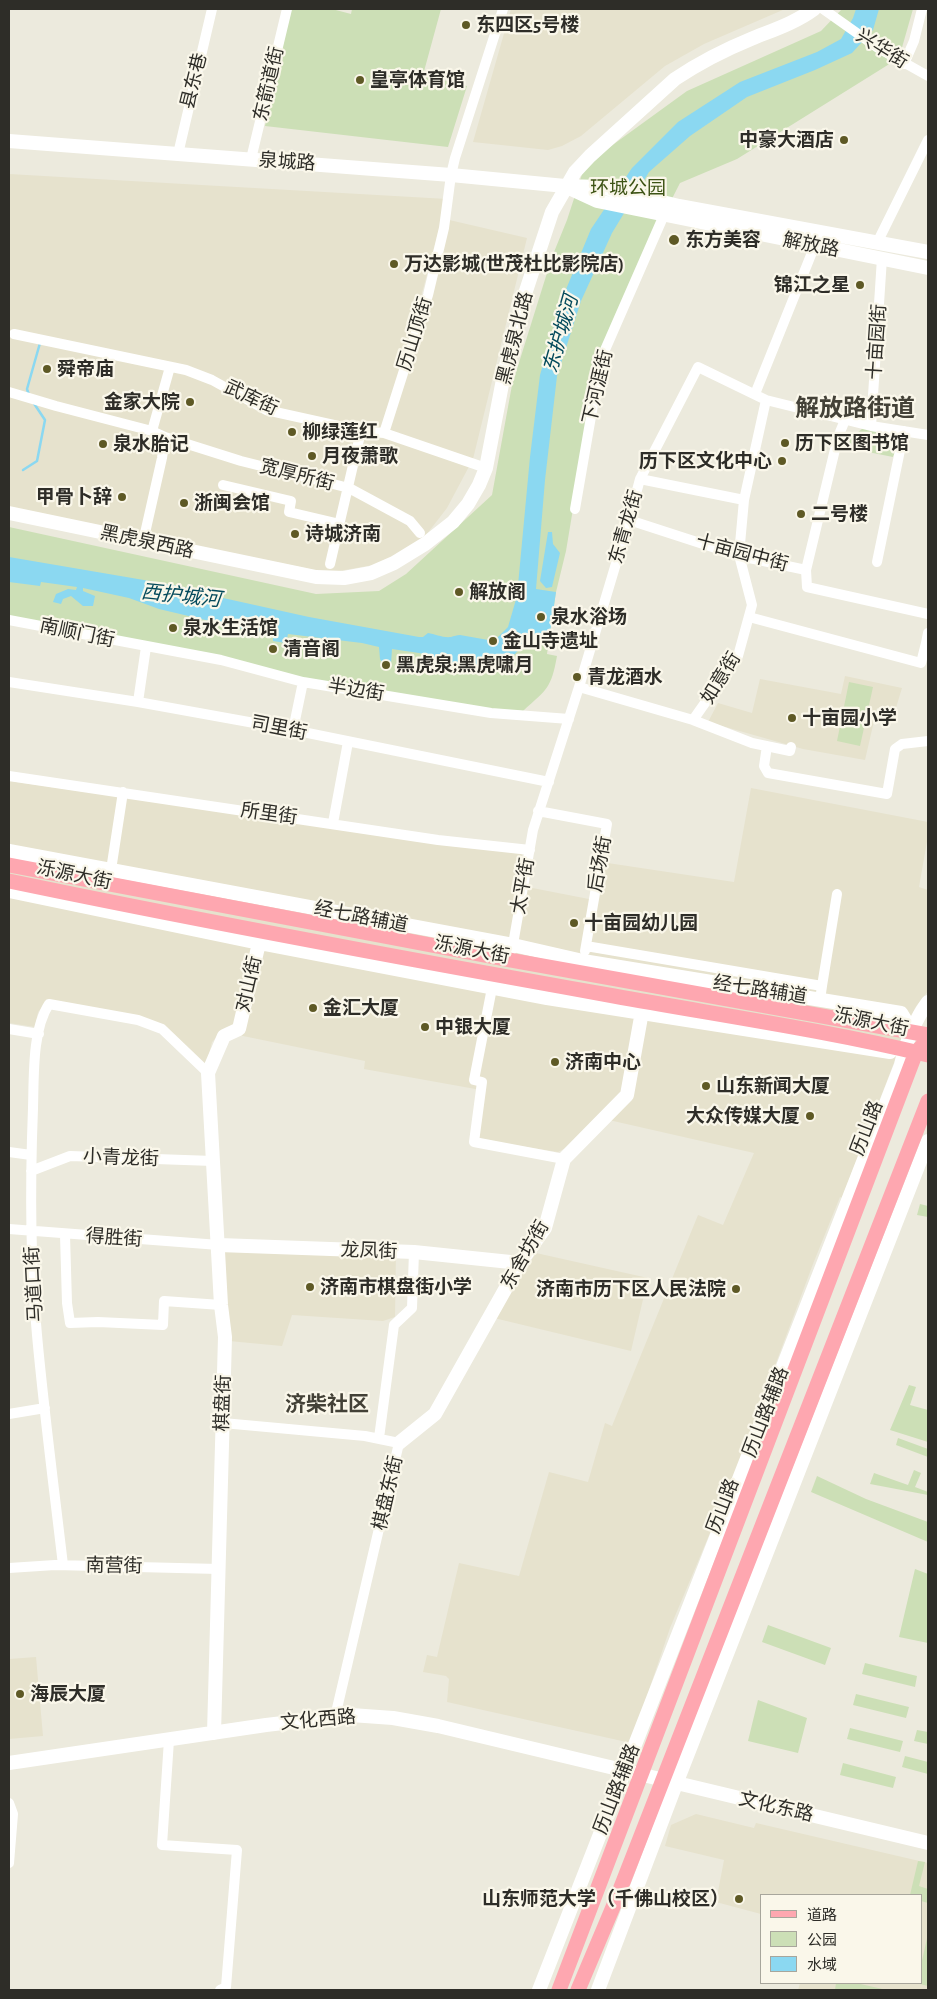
<!DOCTYPE html>
<html>
<head>
<meta charset="utf-8">
<style>
	body { margin:0 }
	#map { position:relative; width:937px; height:1999px; overflow:hidden; background:#eceadd; font-family:"Alegreya Sans","Noto Sans SC",sans-serif }
	canvas { display:block }
	.frame { position:absolute; inset:0; border:10px solid #2e2d28; pointer-events:none }
	.legend { position:absolute; left:760px; top:1894px; width:162px; height:90px; box-sizing:border-box; background:#faf7ea; border:1px solid #a8a69c; margin:0; padding:6px 9px; list-style:none; font-size:15px; color:#2e2d28 }
	.legend li { display:flex; align-items:center; gap:10px; height:25px }
	.legend b { width:25px; border:1px solid #a8a69c }
</style>
</head>
<body>
<div id="map">
<canvas width="937" height="1999"></canvas>
<div class="frame"></div>
<ul class="legend">
<li><b style="height:6px;background:#fea7b0"></b>道路</li>
<li><b style="height:14px;background:#ccdfb6"></b>公园</li>
<li><b style="height:14px;background:#8bd8f1"></b>水域</li>
</ul>
</div>
<script>
const c = document.querySelector('canvas').getContext('2d');
c.lineJoin = 'round';
function fill(path, color) { c.fillStyle = color; c.fill(path, 'evenodd'); }
function trace(path, color, width, dash) { c.strokeStyle = color; c.lineWidth = width; c.lineCap = dash ? 'butt' : 'round'; c.setLineDash(dash || []); c.stroke(path); }
function drawText(font, color, halo, rows, align = 'center') {
  c.font = font + ' "Alegreya Sans","Noto Sans SC",sans-serif'; c.lineWidth = 4.5; c.setLineDash([]); c.textBaseline = 'middle'; c.strokeStyle = halo; c.fillStyle = color; for (const [text, x, y, turn = 0] of rows) {
    c.save(); c.translate(x, y); c.rotate((+turn || 0) * Math.PI / 180); c.textAlign = isNaN(turn) ? turn : align; if (halo) c.strokeText(text, 0, 0); c.fillText(text, 0, 0); c.restore();
  }
}
fill(new Path2D(`
	M511,9H785L704,44L665,66L581,136L562,146L548,150L473,142Z
	M9,174L447,199L400,376L445,219L527,238L473,459L447,508L423,539L379,564L328,573L9,507Z
	M845,676L902,688L895,711L877,708L865,760L803,749L708,722L718,703L752,713L760,679L841,694Z
	M9,781L522,854L517,885L594,900L601,862L734,882L751,788L928,822V836L919,887L928,890V991L915,1008L842,1198L840,1197L813,1264L731,1483L670,1628L631,1743L447,1702L449,1679L446,1676L423,1672L427,1655L437,1657L459,1563L519,1576L549,1472L588,1482L605,1423L612,1426L698,1215L723,1225L754,1153L600,1118L578,1142L558,1152L475,1139L481,1090L364,1069L365,1061L243,1036L225,1029L212,1042L206,1066L164,1025L47,1002L38,1012L35,1027L9,1023Z
	M220,1249L396,1252L395,1317L383,1321L292,1315L282,1346L229,1341Z
	M536,1253L648,1278L631,1351L494,1318Z
	M36,1657L43,1736L9,1739V1659Z
	M696,1814L754,1828L756,1823L928,1863V1990H798L800,1983H921V1895H761V1914L716,1902L724,1860L665,1846L671,1825Z`), '#e6e2cd');
fill(new Path2D(`
	M291,9H332L351,14L352,9H441L423,75L467,86L448,147L265,126Z
	M842,9H913L899,58L737,159L680,183L652,238L598,358L566,551L556,592L548,646L547,654L557,656C551,689 547,689 523,711L476,709L364,691L9,617V527L316,594L379,591L406,574L492,495L512,385L552,257L567,220L585,165L687,91L821,31Z
	M863,428L901,436L893,457L848,448L850,439Z
	M849,682L873,687L860,746L837,741Z
	M920,1204L928,1206V1217L917,1215Z
	M909,1385L916,1387L910,1405L928,1410V1442L890,1430Z
	M898,1438L928,1449V1457L896,1445Z
	M914,1470L921,1473L915,1487L928,1492V1495L870,1484L874,1473L908,1485Z
	M817,1476L866,1499L928,1522V1542L811,1492Z
	M915,1569L928,1574V1643L899,1637Z
	M768,1625L831,1648L825,1665L762,1642Z
	M865,1663L917,1676L915,1687L862,1674Z
	M856,1694L909,1707L906,1718L853,1705Z
	M758,1700L807,1718L798,1753L748,1741Z
	M850,1728L903,1741L900,1752L847,1739Z
	M917,1730L928,1732V1744L914,1741Z
	M905,1756L928,1762V1774L902,1767Z
	M843,1763L896,1777L893,1788L840,1775Z
	M918,1861L925,1862L919,1886L928,1889V1903L921,1901V1895H910Z
	M928,1934V1986L916,1983H921V1965Z
	M836,1983H856L887,1990H835Z`), '#ccdfb6');
fill(new Path2D(`
	M856,9H879L873,30L852,53L815,70L747,97L690,136L649,172L612,233L581,301L557,376L545,480L536,589L556,592L548,646L526,642L515,654L486,672L419,653L392,649L391,664L384,665L380,659L379,647L362,643L288,634L286,643L273,641V636L159,609L129,598L83,588V591L95,596L93,606H83L71,596L63,599L61,604L53,602L56,594L68,589L76,590L77,587L41,582L40,586L9,582V557L179,586L196,590V592L309,617L419,637H423L428,633C435,634 443,638 451,637C454,636 457,635 460,635L494,641L508,627L517,596L530,457L540,375L562,299L591,229L632,168L678,122L740,82L817,52L841,39L853,18Z
	M548,532H552L553,544L560,553L552,587L546,588L540,581Z`), '#8bd8f1');
trace(new Path2D(`
	M29,395L27,389L40,343
	M23,470L37,461L45,420L33,402`), '#8bd8f1', 2.5);
trace(new Path2D(`
	M823,9L878,48L928,76
	M904,64L914,41L922,9
	M178,154L212,9
	M251,159L287,9
	M877,243L928,140
	M14,334L186,370L212,380L266,410L361,431L384,433L486,468
	M9,392L56,406L152,431L165,437L162,458L143,542
	M755,394L815,245
	M871,426L882,258
	M152,431L170,367
	M384,433L428,295L444,228L451,175L455,158L503,9
	M165,437L241,461L349,488L410,521L420,533
	M640,479L744,500
	M223,485L291,501L289,512L340,524
	M575,509L601,359L664,215
	M629,520L740,556L806,570L807,587L928,614
	M877,562L904,431
	M330,564L361,431
	M806,570L838,437L845,420
	M749,617L921,663L926,643
	M9,620L221,660L303,682L491,713L569,719
	M928,633L926,643L928,644
	M9,682L138,702L293,730L549,782
	M579,687L693,720L738,656L752,605L739,555L744,500L766,400
	M138,702L146,647
	M693,720L752,743L790,751L791,747
	M293,730L303,682
	M767,746L764,766L768,773L887,794L895,749L902,744L928,741
	M9,776L438,840L530,850
	M538,811L607,824L585,951
	M333,823L348,742
	M111,870L123,792
	M586,946L822,986L820,1000
	M512,950L533,830L579,687L629,520L640,479L698,367L766,400L871,426L928,435
	M822,986L837,894
	M492,988L474,1080L482,1082L474,1142L564,1159
	M9,1029L39,1034
	M9,1152L31,1155
	M31,1171L70,1156L213,1161
	M9,1229L219,1245
	M65,1235L67,1303L70,1323L98,1322L163,1325L164,1301L221,1305
	M9,1414L45,1408
	M223,1423L365,1436L399,1443L335,1717
	M379,1438L394,1325L412,1308L414,1252
	M63,1565C54,1488 44,1412 37,1335C30,1260 30,1184 33,1108C34,1077 32,1030 49,1004L138,1020L162,1029L208,1073
	M9,1568L55,1565L219,1569
	M169,1740L162,1845L237,1850L226,1987L220,1990
	M9,1803L13,1814L9,1863`), '#fff', 10);
trace(new Path2D(`
	M9,141L451,175L565,186L600,187L679,206L928,252
	M571,189L597,201L928,268
	M9,513L316,577L344,578L371,573L394,563L425,544L453,522L468,504L479,485L486,468L505,369L514,336L525,294L552,212L575,172L590,156L675,79C699,63 724,50 751,39C773,30 795,23 814,9
	M9,851L513,945L583,961L901,1013L912,1031
	M9,891L259,943L547,998L890,1052
	M219,1245L414,1252L520,1263
	M399,1443L435,1414L520,1263L545,1228L564,1159L627,1095L643,1006
	M214,1733L225,1337L221,1305L208,1073L224,1036L239,1029L259,943
	M9,1763L266,1725L351,1715L393,1718L438,1726L928,1843
	M539,1990L901,1065C906,1042 914,1021 928,1002
	M598,1990L676,1784L928,1141`), '#fff', 14);
trace(new Path2D(`
	M9,865L510,960L928,1035
	M9,881C210,923 412,960 614,996C719,1015 825,1030 928,1055
	M559,1990L916,1052L928,1040
	M578,1990L616,1900L928,1101`), '#fea7b0', 15);
for (const [x, y, r, color] of [
	[466,25,5,"#5e5925"],
	[360,80,5,"#5e5925"],
	[844,140,5,"#5e5925"],
	[674,240,6,"#5e5925"],
	[394,264,5,"#5e5925"],
	[860,285,5,"#5e5925"],
	[47,369,5,"#5e5925"],
	[190,402,5,"#5e5925"],
	[292,432,5,"#5e5925"],
	[785,443,5,"#5e5925"],
	[103,444,5,"#5e5925"],
	[312,456,5,"#5e5925"],
	[782,461,5,"#5e5925"],
	[122,497,5,"#5e5925"],
	[184,503,5,"#5e5925"],
	[801,514,5,"#5e5925"],
	[295,534,5,"#5e5925"],
	[459,592,5,"#5e5925"],
	[541,617,5,"#5e5925"],
	[173,628,5,"#5e5925"],
	[493,641,5,"#5e5925"],
	[273,649,5,"#5e5925"],
	[386,665,5,"#5e5925"],
	[577,677,5,"#5e5925"],
	[792,718,5,"#5e5925"],
	[574,923,5,"#5e5925"],
	[313,1008,5,"#5e5925"],
	[425,1027,5,"#5e5925"],
	[555,1062,5,"#5e5925"],
	[706,1086,5,"#5e5925"],
	[810,1116,5,"#5e5925"],
	[310,1287,5,"#5e5925"],
	[736,1289,5,"#5e5925"],
	[20,1694,5,"#5e5925"],
	[739,1899,5,"#5e5925"]
]) { const dot = new Path2D(); dot.arc(x, y, r, 0, 2 * Math.PI); c.fillStyle = color; c.fill(dot); trace(dot, '#faf7ea', 2); }
drawText('bold 19px', '#2e2d28', '#faf7ea', [
	["东四区5号楼",476,25],
	["皇亭体育馆",370,80],
	["中豪大酒店",834,140,"right"],
	["东方美容",685,240],
	["万达影城(世茂杜比影院店)",404,264],
	["锦江之星",850,285,"right"],
	["舜帝庙",57,369],
	["金家大院",180,402,"right"],
	["柳绿莲红",302,432],
	["历下区图书馆",795,443],
	["泉水胎记",113,444],
	["月夜萧歌",322,456],
	["历下区文化中心",772,461,"right"],
	["甲骨卜辞",112,497,"right"],
	["浙闽会馆",194,503],
	["二号楼",811,514],
	["诗城济南",305,534],
	["解放阁",469,592],
	["泉水浴场",551,617],
	["泉水生活馆",183,628],
	["金山寺遗址",503,641],
	["清音阁",283,649],
	["黑虎泉;黑虎啸月",396,665],
	["青龙酒水",587,677],
	["十亩园小学",802,718],
	["十亩园幼儿园",584,923],
	["金汇大厦",323,1008],
	["中银大厦",435,1027],
	["济南中心",565,1062],
	["山东新闻大厦",716,1086],
	["大众传媒大厦",800,1116,"right"],
	["济南市棋盘街小学",320,1287],
	["济南市历下区人民法院",726,1289,"right"],
	["海辰大厦",30,1694],
	["山东师范大学（千佛山校区）",729,1899,"right"]
], 'left');
drawText('19px', '#2e2d28', '#faf7ea', [
	["兴华街",882,49,32],
	["县东巷",194,81,-76],
	["东箭道街",269,84,-77],
	["泉城路",287,162,4],
	["解放路",811,245,11],
	["历山顶街",415,334,-73],
	["黑虎泉北路",515,338,-76],
	["十亩园街",877,342,-86],
	["下河涯街",598,387,-77],
	["武库街",251,398,25],
	["宽厚所街",297,475,14],
	["东青龙街",626,527,-74],
	["黑虎泉西路",147,542,12],
	["十亩园中街",742,553,15],
	["南顺门街",77,633,12],
	["如意街",721,678,-58],
	["半边街",356,690,9],
	["司里街",279,728,11],
	["所里街",269,814,8],
	["后场街",600,864,-80],
	["泺源大街",74,875,12],
	["太平街",523,886,-80],
	["经七路辅道",361,917,11],
	["泺源大街",472,950,11],
	["对山街",249,984,-77],
	["经七路辅道",760,990,9],
	["泺源大街",871,1022,12],
	["历山路",867,1128,-69],
	["小青龙街",121,1158,2],
	["得胜街",114,1238,4],
	["龙凤街",369,1251,2],
	["东舍坊街",525,1255,-60],
	["马道口街",34,1284,-93],
	["棋盘街",223,1403,-88],
	["历山路辅路",766,1412,-69],
	["棋盘东街",388,1493,-77],
	["历山路",723,1506,-69],
	["南营街",114,1566,1],
	["文化西路",318,1720,-5],
	["历山路辅路",617,1789,-69],
	["文化东路",776,1807,13]
]);
drawText('19px', '#3d5315', '#faf7ea', [
	["环城公园",628,188]
]);
drawText('italic 20px', '#044a5c', '#faf7ea', [
	["东护城河",561,334,-74],
	["西护城河",181,596,6]
]);
drawText('bold 21px', '#434137', '#faf7ea', [
	["济柴社区",327,1405]
]);
drawText('bold 24px', '#434137', '#faf7ea', [
	["解放路街道",855,409]
]);
</script>
</body>
</html>
